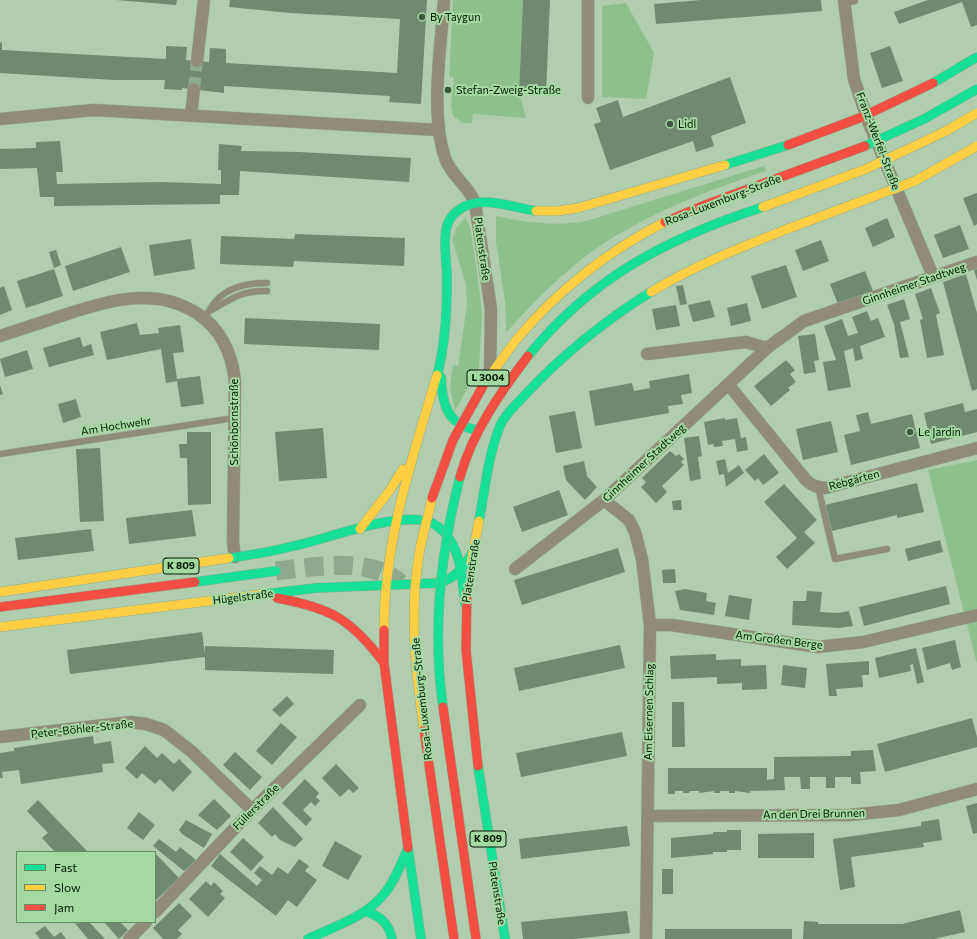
<!DOCTYPE html>
<html>
<head>
<meta charset="utf-8">
<style>
	body { margin:0 }
	#map { position:relative; width:977px; height:939px; overflow:hidden; background:#b0cdae; font-family:Commissioner,sans-serif }
	canvas { display:block }
	.legend { position:absolute; left:16px; top:851px; width:140px; height:72px; box-sizing:border-box; background:#a4daa1; border:1px solid #648c62; margin:0; padding:5px 7px; list-style:none; font-size:12px; color:#041804 }
	.legend li { display:flex; align-items:center; gap:8px; height:20px }
	.legend b { width:20px; border:1px solid #648c62 }
</style>
</head>
<body>
<div id="map">
<canvas width="977" height="939"></canvas>
<ul class="legend">
<li><b style="height:5px;background:#16e098"></b>Fast</li>
<li><b style="height:5px;background:#ffcf43"></b>Slow</li>
<li><b style="height:5px;background:#f24e42"></b>Jam</li>
</ul>
</div>
<script>
const c = document.querySelector('canvas').getContext('2d');
c.lineJoin = 'round';
function fill(path, color) { c.fillStyle = color; c.fill(path, 'evenodd'); }
function trace(path, color, width, dash) { c.strokeStyle = color; c.lineWidth = width; c.lineCap = dash ? 'butt' : 'round'; c.setLineDash(dash || []); c.stroke(path); }
function drawText(font, color, halo, rows, align = 'center') {
  c.font = font + ' Commissioner,sans-serif'; c.lineWidth = 4; c.setLineDash([]); c.textBaseline = 'middle'; c.strokeStyle = halo; c.fillStyle = color; for (const [text, x, y, turn = 0] of rows) {
    c.save(); c.translate(x, y); c.rotate((+turn || 0) * Math.PI / 180); c.textAlign = isNaN(turn) ? turn : align; if (halo) c.strokeText(text, 0, 0); c.fillText(text, 0, 0); c.restore();
  }
}
fill(new Path2D(`
	M453,0H523L519,93L526,118L473,114L472,123H463L453,116L451,105L454,78L449,77Z
	M626,3L654,53L646,99L602,97V6Z
	M764,166L766,171C718,187 670,205 626,230C580,255 540,294 506,333L505,302L496,242V216C525,222 555,227 586,221Z
	M465,218L470,227L477,271L482,314L479,368L455,411L450,387L453,365L458,366L467,305L466,284L452,240L457,227Z
	M977,460V664L928,470Z`), '#8ec08c');
fill(new Path2D(`
	M116,0H177L176,5Z
	M230,0H427L421,104L389,102L390,96L224,86V93L182,88V90L164,89L165,80H113L0,73V42L2,43V50L166,59V46L187,47L186,60L209,62L210,48L226,49V63L397,73L400,19L290,13L229,7Z
	M523,0H550L546,94L519,93Z
	M701,0H821L822,11L656,24L654,4Z
	M928,0H977V25L971,27L962,2L899,24L894,12Z
	M890,46L903,81L882,88L870,53Z
	M730,77L746,123L711,136L714,146L696,152L693,141L610,170L594,124L601,122L596,108L618,100L623,117Z
	M60,141L63,172H56L57,184L163,182L221,184V170H218L219,144L242,146L241,151L299,152L411,158L409,182L240,171L239,195H220V204L54,206V197H40L37,168L0,169V149L36,148V142Z
	M977,193V224L974,226L963,198Z
	M887,218L895,237L873,247L865,228Z
	M960,225L969,249L943,258L934,235Z
	M295,234L405,238L404,266L294,261L293,267L220,264L221,236L294,239Z
	M191,239L195,269L154,276L149,245Z
	M821,240L829,261L803,271L795,250Z
	M121,247L130,272L73,291L65,266Z
	M56,250L61,265L54,268L49,252Z
	M786,265L797,297L762,309L751,276Z
	M54,269L63,296L26,308L17,281Z
	M977,269V280L974,270Z
	M865,271L873,291L838,304L830,284Z
	M966,274L977,313V389L972,391L943,282Z
	M683,285L687,304L680,305L676,286Z
	M4,286L12,310L0,315V288Z
	M931,288L940,313L936,315L944,355L927,358L920,320L923,319L915,294Z
	M904,299L910,319L900,322L909,357L900,358L894,324L887,305Z
	M710,300L715,317L693,322L688,305Z
	M747,303L751,321L731,326L727,308Z
	M676,305L680,326L656,330L652,309Z
	M867,311L871,321L878,318L885,337L860,346L863,359L855,361L853,348L844,351L851,387L828,391L823,362L836,360L824,326L842,319L848,336L858,333L852,317Z
	M245,318L380,324L379,350L244,344Z
	M137,323L140,335L159,333L158,328L180,325L184,352L173,353L177,379L200,376L204,404L181,407L177,381L166,383L161,349L107,360L100,332Z
	M815,334L819,360L814,361L816,372L804,374L798,336Z
	M80,337L83,347L91,344L94,355L49,367L43,348Z
	M27,350L33,369L5,377L0,359Z
	M786,360L795,370L790,374L796,382L788,388L790,390L771,406L754,386Z
	M689,374L692,393L681,395L683,404L668,406L669,413L595,426L589,391L632,383L634,391L650,388L649,381Z
	M0,385L3,394L0,395Z
	M76,399L81,417L63,423L58,404Z
	M963,403L965,412L977,409V432L931,444L924,413Z
	M575,411L582,448L556,453L549,416Z
	M868,412L871,424L912,414L920,448L851,465L844,435L860,431L856,415Z
	M725,418V420L737,418L741,438L746,437L748,450L737,452L735,439L722,441L723,446L714,447L713,444L708,445L704,422Z
	M831,421L838,452L803,460L796,429Z
	M323,428L327,478L279,481L275,432Z
	M187,432H211V504L188,505L187,458H180L179,444H187Z
	M699,436L702,456L698,457L701,479L690,481L684,438Z
	M100,448L104,521L80,522L76,449Z
	M670,451L676,456L679,454L684,459L681,462L684,465L662,486L667,492L656,503L641,487L646,482L642,478Z
	M764,454L779,473L763,485L758,478L755,481L745,470Z
	M725,459L728,473L739,465L744,473L726,487L724,474L719,475L716,461Z
	M584,461L587,476L597,487L585,500L566,480L563,466Z
	M917,483L924,512L897,518V515L832,531L825,505Z
	M784,484L817,520L804,532L815,543L787,569L776,557L797,538L764,502Z
	M559,490L568,515L522,532L513,507Z
	M681,500L682,510H673L672,501Z
	M192,510L196,536L129,544L126,518Z
	M91,529L94,551L18,560L15,538Z
	M940,540L943,552L908,561L905,549Z
	M618,548L625,572L522,605L514,580Z
	M675,569L676,583H663L662,570Z
	M946,586L950,604L864,626L859,607Z
	M685,589L707,593L706,601L716,603L714,615L680,610L675,591Z
	M807,591L822,592L820,612L838,613L849,611L853,626L839,628L792,625L793,601H806Z
	M729,595L752,599L749,620L725,616Z
	M202,632L205,654V646L334,650L333,674L205,670V657L70,674L67,650Z
	M955,640L961,667L952,670L950,663L927,670L922,648Z
	M620,645L625,668L519,691L514,668Z
	M916,648L924,682L917,684L913,664L910,665L911,671L879,678L875,658Z
	M716,654V660L741,659V666L766,665L767,689L742,690V683L717,684V677L671,679L670,656Z
	M869,661V675H862L863,687L836,689L837,696H829L826,664Z
	M783,665L807,668L805,688L781,685Z
	M287,696L294,704L280,717L272,710Z
	M672,702H684L685,747H672Z
	M972,718L977,737V747L885,772L877,744Z
	M281,723L297,737L272,765L256,751Z
	M622,732L627,756L521,777L516,753Z
	M93,736L94,744L111,741L114,763L102,764L103,772L21,784L19,770L2,772L3,778H0V753L14,751V748Z
	M145,746L157,758L162,753L174,764L179,759L192,772L173,792L160,779L155,784L142,773L137,779L125,768Z
	M873,750L876,771L860,772L861,784H851V777H835V788H826V777H810V789H801L800,777H784L785,790L750,791V793L735,791V793H729V791H720V793H714V791L699,793V791H690L689,793H683V791H675V794H668V768H767V780L774,779V757L851,756V751Z
	M235,752L262,777L250,790L223,765Z
	M336,764L359,788L353,793L349,789L340,797L322,778Z
	M305,779L319,793L316,797L320,801L315,806L311,802L303,810L312,819L306,826L282,803Z
	M214,799L231,816L217,830L198,815Z
	M38,800L88,852H55L42,838L48,833L27,811Z
	M977,803V833L973,834L966,806Z
	M273,807L303,839L295,847L280,840L275,834L272,837L258,823Z
	M139,812L155,825L143,840L127,828Z
	M939,819L942,840L923,843L924,847L851,857L855,887L840,890L833,839L921,826V822Z
	M186,820L212,834L204,848L182,834L179,830Z
	M627,826L630,846L521,859L519,839Z
	M727,830H741V850H727V852H713V854L671,858V838L713,834V832H727Z
	M814,833V858H758V834Z
	M243,838L264,857L251,871L230,852Z
	M159,839L176,852L180,847L196,860L184,871L153,846Z
	M335,841L362,856L348,880L322,866Z
	M156,854L179,878L155,901V855Z
	M220,854L257,886L262,880L254,873L260,866L272,875L278,867L288,874L299,859L309,866L305,871L317,880L297,907L288,900L276,916L211,866Z
	M662,869H673V894H662Z
	M206,881L211,886L214,882L223,891L220,894L225,898L208,917L189,899Z
	M179,903L192,916L178,930L182,934L177,939H163L153,928Z
	M960,910L965,932L934,939H803L804,921L818,922V924H902Z
	M627,911L630,933L574,939H523L521,922Z
	M74,922H89L105,939H88Z
	M104,922H120L128,930L119,939Z
	M45,926L54,937L61,932L66,939H40L35,933Z
	M665,929H792V939H665Z`), '#6f8a6e');
trace(new Path2D(`
	M194,89L197,61`), '#8ea98c', 12, [12, 6]);
trace(new Path2D(`
	M276,571C313,567 370,556 400,583`), '#8ea98c', 19, [19, 10]);
const lane = new Path2D(`
	M844,3L855,1
	M210,311C231,299 242,290 267,291
	M204,318C208,313 211,307 215,302C228,286 249,283 267,283
	M0,454L234,418
	M818,487L835,559L887,549`);
const street = new Path2D(`
	M444,0C441,47 430,113 445,158C451,176 469,186 475,203L491,309L490,373
	M588,0V98
	M844,0L854,79L868,121L933,276
	M197,61L204,0
	M191,115L194,89
	M0,119L94,110L438,130
	M0,336C21,329 43,322 64,315C109,300 156,286 198,314C222,330 232,354 235,381L233,542L235,557
	M647,354L746,342L767,348
	M728,384L806,480C812,486 817,487 825,488L977,448
	M604,500L629,520L635,532L642,559L650,625L646,939
	M515,569L604,500L767,348L804,321L977,262
	M650,625H671L818,647L863,642L977,615
	M0,737L131,722L146,724L164,730L191,751L252,810
	M648,816L850,815L899,810L977,789
	M155,912L252,810L360,705
	M129,939L146,922`);
const fast = new Path2D(`
	M725,165L788,145
	M437,375C445,348 447,307 447,278C447,263 443,245 446,230C448,215 462,205 476,203C495,200 517,208 536,211
	M441,377C442,404 447,424 476,430
	M479,521C485,490 488,455 500,426C504,415 515,406 522,398C560,357 604,321 651,292
	M229,558C252,555 275,551 298,545C331,538 409,506 437,526C461,543 462,577 465,604
	M195,582L276,571
	M265,594L316,588L439,583C456,578 465,566 473,551
	M478,766L505,939
	M408,848L421,939
	M365,911C380,916 389,923 392,939
	M308,939C333,927 366,917 384,894C395,881 401,864 408,848`);
const slow = new Path2D(`
	M536,211H557L578,208L725,165
	M651,292C695,265 742,247 790,228
	M360,529L390,490L403,469
	M471,563L479,521
	M0,592L229,558
	M0,627L265,594
	M384,630C384,541 412,459 437,375`);
const jam = new Path2D(`
	M467,592L466,650L478,766
	M277,598C331,608 351,619 384,663
	M0,607L195,582
	M384,630V663L408,848`);
trace(lane, '#94aa92', 7);
trace(street, '#94aa92', 13);
trace(fast, '#94aa92', 10);
trace(slow, '#94aa92', 10);
trace(jam, '#94aa92', 10);
trace(lane, '#918c77', 6);
trace(street, '#918c77', 12);
trace(fast, '#16e098', 9);
trace(slow, '#ffcf43', 9);
trace(jam, '#f24e42', 9);
const fastBridge = new Path2D(`
	M933,83L977,57
	M865,146L924,119L977,89
	M528,356C592,277 668,238 763,207
	M443,707C432,629 440,554 460,477`);
const slowBridge = new Path2D(`
	M763,207L866,169L946,131L977,113
	M790,228L915,181L977,146
	M483,386C494,371 505,354 517,339C557,291 609,250 665,222
	M424,730C416,673 409,613 419,555C422,536 428,517 432,498`);
const jamBridge = new Path2D(`
	M788,145L862,117L933,83
	M665,222L705,205L865,146
	M460,477C472,433 500,393 528,356
	M432,498L453,440L483,386
	M443,707L476,939
	M424,730L454,939`);
trace(fastBridge, '#94aa92', 10, []);
trace(slowBridge, '#94aa92', 10, []);
trace(jamBridge, '#94aa92', 10, []);
trace(fastBridge, '#16e098', 9);
trace(slowBridge, '#ffcf43', 9);
trace(jamBridge, '#f24e42', 9);
for (const [x, y, r, color] of [
	[422,17,4,"#40573f"],
	[448,90,4,"#40573f"],
	[670,124,4,"#40573f"],
	[910,432,4,"#40573f"]
]) { const dot = new Path2D(); dot.arc(x, y, r, 0, 2 * Math.PI); c.fillStyle = color; c.fill(dot); trace(dot, '#a4daa1', 1.5); }
for (const [x, y, w] of [
	[488,378,42],
	[181,566,36],
	[488,839,36]
]) { const box = new Path2D(); box.roundRect(x - w / 2, y - 8, w, 16, 3); c.fillStyle = '#a4daa1'; c.fill(box); trace(box, '#041804', 1); }
drawText('bold 10px', '#041804', null, [
	["L 3004",488,378],
	["K 809",181,566],
	["K 809",488,839]
]);
drawText('11px', '#041804', '#a4daa1', [
	["By Taygun",430,17],
	["Stefan-Zweig-Straße",456,90],
	["Lidl",678,124],
	["Le Jardin",918,432]
], 'left');
drawText('11px', '#041804', '#a4daa1', [
	["Franz-Werfel-Straße",878,141,69],
	["Rosa-Luxemburg-Straße",723,200,-21],
	["Platenstraße",482,249,82],
	["Ginnheimer Stadtweg",914,284,-19],
	["Schönbornstraße",234,422,-90],
	["Am Hochwehr",116,426,-9],
	["Ginnheimer Stadtweg",644,463,-43],
	["Rebgärten",854,480,-15],
	["Platenstraße",471,571,-81],
	["Hügelstraße",243,597,-7],
	["Am Großen Berge",779,640,7],
	["Rosa-Luxemburg-Straße",422,699,-96],
	["Am Eisernen Schlag",649,712,-89],
	["Peter-Böhler-Straße",82,729,-6],
	["Füllerstraße",256,807,-45],
	["An den Drei Brunnen",814,814,-1],
	["Platenstraße",497,893,81]
]);
</script>
</body>
</html>
